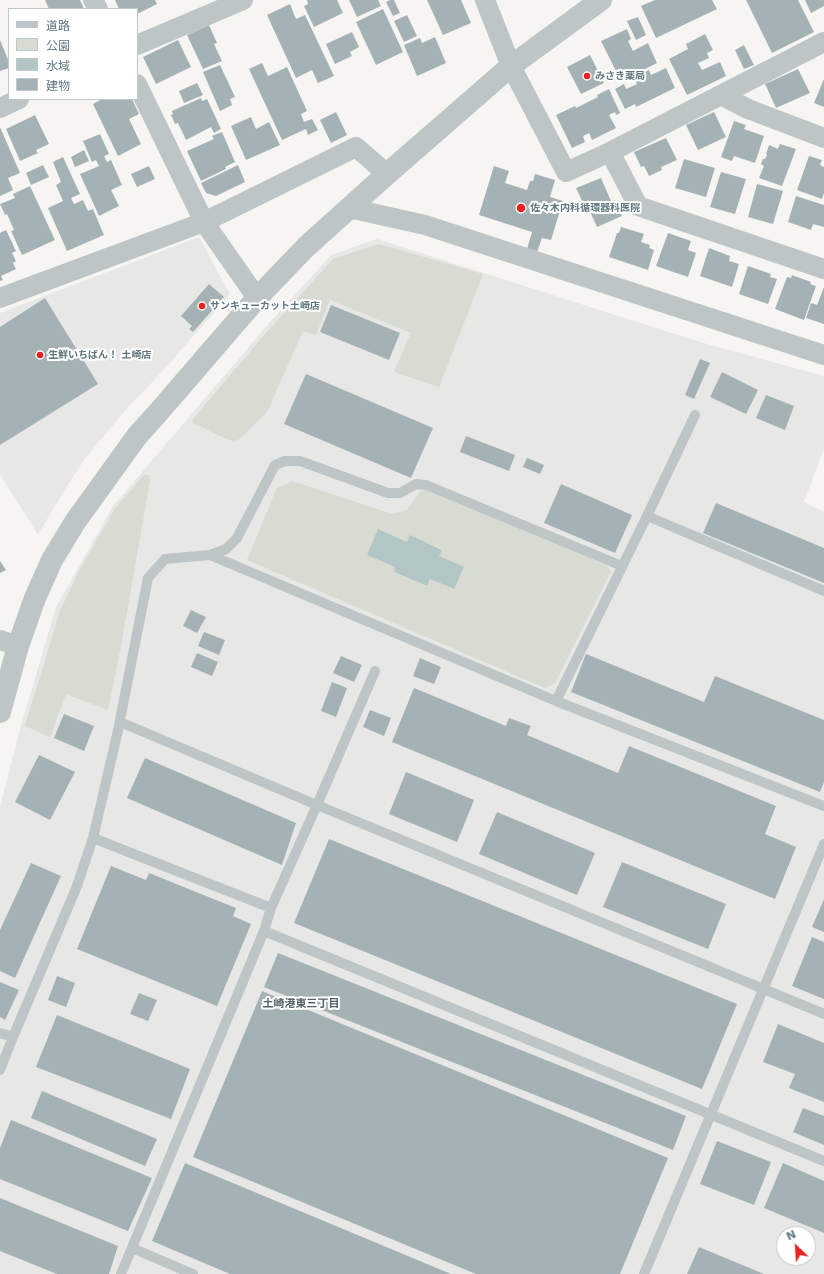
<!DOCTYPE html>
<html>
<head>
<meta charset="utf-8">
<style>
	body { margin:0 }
	#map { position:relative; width:824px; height:1274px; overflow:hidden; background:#f6f5f2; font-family:"DejaVu Sans","Noto Sans JP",sans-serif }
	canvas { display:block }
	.legend { position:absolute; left:8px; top:8px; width:130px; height:92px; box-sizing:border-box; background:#fff; border:1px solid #bfc9cc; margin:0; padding:5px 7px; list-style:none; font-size:12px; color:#60787f }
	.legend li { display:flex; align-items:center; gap:8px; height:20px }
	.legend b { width:20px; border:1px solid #bfc9cc }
	.north { position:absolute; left:776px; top:1226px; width:40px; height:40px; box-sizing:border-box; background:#fff; border:1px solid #bfc9cc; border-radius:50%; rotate:335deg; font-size:11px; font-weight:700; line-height:16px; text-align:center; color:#60787f }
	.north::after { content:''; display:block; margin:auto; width:14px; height:18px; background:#ea201e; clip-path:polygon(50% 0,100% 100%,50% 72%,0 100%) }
</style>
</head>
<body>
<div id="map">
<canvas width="824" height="1274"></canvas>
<ul class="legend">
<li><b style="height:5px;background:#bec5c7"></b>道路</li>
<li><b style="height:11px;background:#d7dbd1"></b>公園</li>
<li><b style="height:11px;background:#b3c6c6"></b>水域</li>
<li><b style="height:11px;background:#a5b2b5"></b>建物</li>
</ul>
<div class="north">N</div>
</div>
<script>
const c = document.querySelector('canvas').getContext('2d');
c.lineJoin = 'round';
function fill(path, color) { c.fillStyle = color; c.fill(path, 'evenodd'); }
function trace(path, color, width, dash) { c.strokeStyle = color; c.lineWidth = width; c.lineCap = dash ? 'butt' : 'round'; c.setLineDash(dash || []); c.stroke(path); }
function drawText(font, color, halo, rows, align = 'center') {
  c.font = font + ' "DejaVu Sans","Noto Sans JP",sans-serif'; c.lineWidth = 4; c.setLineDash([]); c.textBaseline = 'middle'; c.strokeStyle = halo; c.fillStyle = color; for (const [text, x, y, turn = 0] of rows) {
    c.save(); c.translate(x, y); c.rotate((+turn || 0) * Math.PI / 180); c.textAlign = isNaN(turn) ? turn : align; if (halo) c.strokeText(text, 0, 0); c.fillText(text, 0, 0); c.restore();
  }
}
fill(new Path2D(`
	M199,237L230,294L169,364L123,413L86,457L62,494L38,535L0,474V313Z
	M377,239L700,342L824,376V448L804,502L824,512V1274H0V807L20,729L56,607L113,506L272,320L331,255ZM784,1234H808V1258H784Z`), '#e7e7e6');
fill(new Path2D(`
	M379,244L483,274L439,387L394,372L411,333L330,300L316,335L303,331L267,412L247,432L238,440L233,441L226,439L193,423V419L266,333L333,259Z
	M144,475H149L150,481L121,646L108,710L66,694L50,737L25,726L60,611L78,573L116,507Z
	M292,481L392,514L407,510L420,492L425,490L606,565L611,571L555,683L545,688L247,560L277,488ZM410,536L442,549L439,556L454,589L430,579L426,586L394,572Z`), '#d7dbd1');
fill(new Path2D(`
	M378,529L407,542L410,535L442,550L439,556L464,567L454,589L430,579L427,586L394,572L395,567L367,555Z`), '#b3c6c6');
fill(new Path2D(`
	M45,0H80L84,9H49Z
	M115,0H155L157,4L137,14V9H119Z
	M307,0H337L343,13L314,27L304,6L308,4Z
	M349,0H378L381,6L357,17Z
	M390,0H394L400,13L393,16L386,2Z
	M427,0H461L471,23L443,35Z
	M655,0H712L717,9L656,38L641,6Z
	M746,0H798L814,32L772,53Z
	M805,0H824V6L811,13Z
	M290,4L296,19L305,15L334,76L318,83L312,70L296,78L267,15Z
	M383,9L403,52L376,65L356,22Z
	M407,15L417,36L404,42L394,21Z
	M638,17L646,35L636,40L627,21Z
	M209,25L217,43L214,44L222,61L203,69L187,35Z
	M627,29L631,39L628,41L633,51L648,43L657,63L633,75L631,72L619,77L601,41Z
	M352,32L359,47L350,52L352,56L335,64L326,44Z
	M705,34L713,50L707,53L709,58L698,63L702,70L720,62L726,76L687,95L669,59L688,49L686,44Z
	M435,37L446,63L417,76L404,45L420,38L422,43Z
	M0,40L9,62V68L0,71Z
	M178,40L191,67L156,84L143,57Z
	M744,45L754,65L744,69L735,50Z
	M590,55L604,83L581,94L567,67Z
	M262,63L268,76L287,67L307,111L301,114L304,122L312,119L318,130L308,135L306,129L282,140L249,69Z
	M220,65L235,97L230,99L232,105L220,111L203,72Z
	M666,68L675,88L636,107L635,104L625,109L615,89L624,84L626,89L637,84L634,78L649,70L651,75Z
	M798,69L810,93L776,108L765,84Z
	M824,79V107L814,103Z
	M197,83L203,95L184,103L179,91Z
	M609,89L620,113L616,115L615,112L609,115L616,128L592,140L589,133L583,136L585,142L572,148L556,115L575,106L576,108L598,97L597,95Z
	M201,98L202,101L207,99L221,129L214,133L211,127L186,140L178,123L175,124L171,115L173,114L172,111Z
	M102,99H132L139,114L129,119L141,144L118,156L93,104Z
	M336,112L347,135L331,143L320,120Z
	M714,112L726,137L698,150L686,125Z
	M35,115L49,144L36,150L38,153L20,161L6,129Z
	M251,117L256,129L269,122L280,145L246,160L231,126Z
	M734,121L746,125L744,129L764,136L755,163L734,156L732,161L721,157Z
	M0,127L20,173L8,178L13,190L0,196Z
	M222,132L235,162L225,167L226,169L201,181L187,151L214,139L212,136Z
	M100,134L109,154L104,156L107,162L111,160L122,185L111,190L119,206L99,216L80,174L99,166L96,160L92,162L83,141Z
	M666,138L677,160L661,167L662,170L649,176L644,166L641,167L634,152Z
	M780,144L796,149L782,186L759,178L764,166L761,164L763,159H765L767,155L766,154L769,145L778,149Z
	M84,150L89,161L75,167L71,157Z
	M809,156L822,160L820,165L824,167V193L822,199L797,190Z
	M63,157L80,194L71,198L74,204L83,200L88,211L93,209L104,235L67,251L48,208L63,201L56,185L61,182L53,162Z
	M684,159L715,168L706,197L675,188Z
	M43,165L49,177L31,185L26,173Z
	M238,165L245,182L216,196L206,193L201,183Z
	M149,166L155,179L137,187L131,174Z
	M494,166L509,171L505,183L527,190L530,181H533L535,174L555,180L550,197L563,201L551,240L542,238L537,252L527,249L532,232L479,215Z
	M721,172L746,179L735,214L710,207Z
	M601,178L611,201L615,200L622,216L597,227L587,205H584L576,188Z
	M757,184L783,191L773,224L748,217Z
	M30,186L55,240L22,255L11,231L14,230L7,214L5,215L0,204L15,198L13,194Z
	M796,196L824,205V227L813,224L811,230L788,222Z
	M621,227L644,234L641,242L650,245L649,248L654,250L648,270L609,257L617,233H619Z
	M6,230L16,251L12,253L16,261L13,263L16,269L1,276L3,280L0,281V233Z
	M668,233L691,241L688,250L696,253L688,277L656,266Z
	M709,248L730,256L729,261L739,264L732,287L700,276Z
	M748,266L771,274L770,277L777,279L768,304L739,294Z
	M792,275L811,282L810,284L816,286L804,320L775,309L787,277L791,278Z
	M209,284L224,297L193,332L189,329L192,326L181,316Z
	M824,287V324L806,318L811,303L817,305Z
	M45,298L98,384L0,445V327Z
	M331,305L400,333L389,360L320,332Z
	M700,359L710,363L694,399L685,395Z
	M722,372L758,390L746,414L710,397Z
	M306,374L433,428L411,478L284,424Z
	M766,395L794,406L785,430L756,418Z
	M466,436L515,455L509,471L460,452Z
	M527,458L544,465L540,474L523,467Z
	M561,484L632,515L615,553L544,523Z
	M716,503L824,548V583L703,533Z
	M0,561L6,570L0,573Z
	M191,610L206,617L197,633L183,626Z
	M204,632L225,640L219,655L198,646Z
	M197,653L218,662L212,676L191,667Z
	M586,654L704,702L715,676L824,720V782L820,792L571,692Z
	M341,656L362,665L354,682L333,673Z
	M420,658L441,667L434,684L413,676Z
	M332,682L347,688L336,717L321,711Z
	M414,688L506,726L509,718L531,726L527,735L618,773L629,746L776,806L765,834L796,847L775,899L392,742Z
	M370,710L391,718L384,736L363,727Z
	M64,714L94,726L84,751L54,738Z
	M39,755L75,772L50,820L15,802Z
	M145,758L296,823L282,865L127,798Z
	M406,772L474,800L457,842L389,814Z
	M497,812L595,853L577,895L479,854Z
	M329,839L737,1004L702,1089L294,923Z
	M622,862L726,904L708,949L603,907Z
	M31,863L61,876L15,978L0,971V930Z
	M111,866L146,880L149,873L236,908L233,916L251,924L217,1006L77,949Z
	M824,899V932L812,927Z
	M812,937L824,942V999L792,986Z
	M278,953L686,1116L673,1150L264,987Z
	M57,976L75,983L66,1007L48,1000Z
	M0,982L19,990L5,1020L0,1017Z
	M262,991L668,1158L620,1274H476L193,1157Z
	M139,993L157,1000L148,1021L130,1014Z
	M57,1015L190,1069L171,1119L36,1067Z
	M778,1024L824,1043V1102L789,1088L795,1074L763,1062Z
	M42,1091L157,1139L145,1166L31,1118Z
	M803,1108L824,1116V1145L793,1132Z
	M11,1120L152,1178L128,1231L0,1179V1148Z
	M717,1141L771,1162L754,1205L700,1184Z
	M185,1163L451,1274H230L152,1241Z
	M783,1163L824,1181V1233L764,1208Z
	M0,1198L118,1246L109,1274H57L0,1251Z
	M699,1247L764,1274H687Z`), '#a5b2b5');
trace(new Path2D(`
	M647,516L695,415
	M210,555L226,549L237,538L275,465L285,461H300L388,493H400L416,484L426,485L622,566
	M556,701L647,516L824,591
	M119,725L148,578L165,559L210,555L556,701L824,806
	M93,838L271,908
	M264,931L824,1161
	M0,1033L13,1037L77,886L93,838L120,722L317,805L375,671
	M0,1070L13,1037
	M132,1248L193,1274
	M121,1274L264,931L271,908L317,805L824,1014
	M644,1274L824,844`), '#bec5c7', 10);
trace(new Path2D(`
	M93,0L98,9
	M485,0L511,66L566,172L610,152L824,42
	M137,45L243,0
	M137,84L204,222L257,298
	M721,95L748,109L824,138
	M0,108L19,99
	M610,152L638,206L824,269
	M349,208L425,225L824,355
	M0,298L204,222L356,147L387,174
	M0,640L18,646`), '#bec5c7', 20);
trace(new Path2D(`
	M0,712L18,646L35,598L52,560L75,522L137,436L156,415L257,298L306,247L387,174L511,66L601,0`), '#bec5c7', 22);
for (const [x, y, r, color] of [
	[587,76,4,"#ea201e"],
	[521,208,5,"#ea201e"],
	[202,306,4,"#ea201e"],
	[40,355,4,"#ea201e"]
]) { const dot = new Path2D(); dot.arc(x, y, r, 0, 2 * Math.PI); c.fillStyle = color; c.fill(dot); trace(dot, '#fff', 1.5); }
drawText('bold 10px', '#60787f', '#fff', [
	["みさき薬局",595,76],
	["佐々木内科循環器科医院",530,208],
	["サンキューカット土崎店",210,306],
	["生鮮いちばん！ 土崎店",48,355]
], 'left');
drawText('bold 11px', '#526469', '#fff', [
	["土崎港東三丁目",301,1004]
]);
</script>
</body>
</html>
